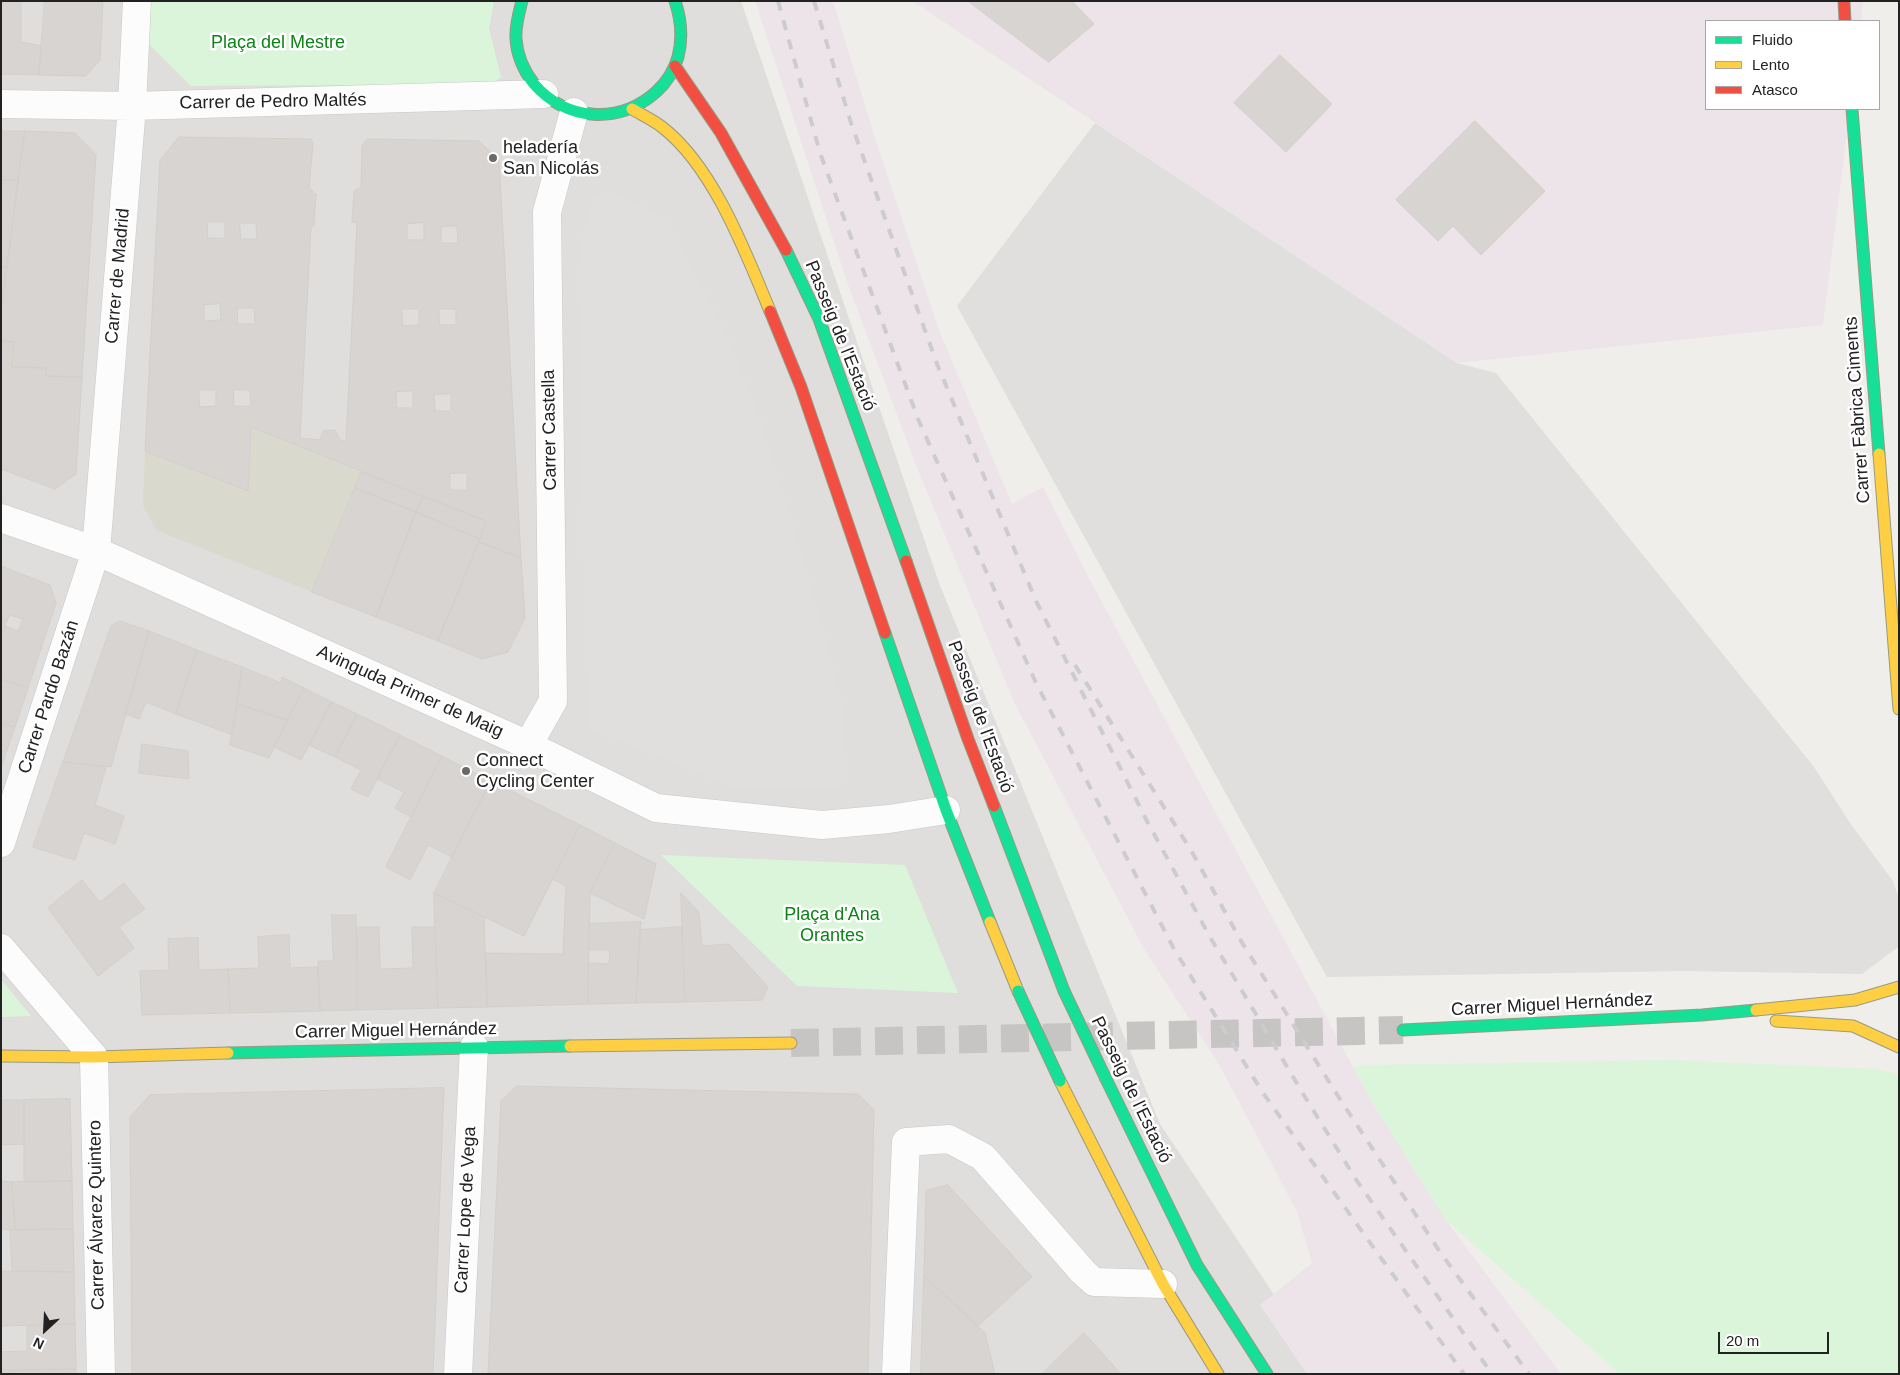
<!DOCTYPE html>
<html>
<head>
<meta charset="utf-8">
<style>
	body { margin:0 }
	#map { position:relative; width:1900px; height:1375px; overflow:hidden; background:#f0eeeb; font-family:Arial,sans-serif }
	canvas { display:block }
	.frame { position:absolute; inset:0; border:2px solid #222; pointer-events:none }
	.legend { position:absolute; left:1705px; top:20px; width:175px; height:90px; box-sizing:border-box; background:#fff; border:1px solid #a7a7a7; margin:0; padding:6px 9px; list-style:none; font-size:15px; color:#222 }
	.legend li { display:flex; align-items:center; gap:10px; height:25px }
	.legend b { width:25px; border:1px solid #a7a7a7 }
	.north { position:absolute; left:20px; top:1305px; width:50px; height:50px; -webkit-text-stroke:4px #fff; paint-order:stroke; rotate:205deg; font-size:14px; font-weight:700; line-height:20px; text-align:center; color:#222 }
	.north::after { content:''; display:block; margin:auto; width:18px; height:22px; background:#222; clip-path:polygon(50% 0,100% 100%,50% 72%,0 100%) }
	.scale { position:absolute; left:1718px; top:1332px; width:111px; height:22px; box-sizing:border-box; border:2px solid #222; border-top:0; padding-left:6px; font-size:15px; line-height:18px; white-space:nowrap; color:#222; -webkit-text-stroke:4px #fff; paint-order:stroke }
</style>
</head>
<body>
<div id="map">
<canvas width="1900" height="1375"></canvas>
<div class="frame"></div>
<ul class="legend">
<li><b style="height:6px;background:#16e098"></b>Fluido</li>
<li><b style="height:6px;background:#ffcf43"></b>Lento</li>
<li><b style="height:6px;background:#f24e42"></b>Atasco</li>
</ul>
<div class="north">N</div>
<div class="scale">20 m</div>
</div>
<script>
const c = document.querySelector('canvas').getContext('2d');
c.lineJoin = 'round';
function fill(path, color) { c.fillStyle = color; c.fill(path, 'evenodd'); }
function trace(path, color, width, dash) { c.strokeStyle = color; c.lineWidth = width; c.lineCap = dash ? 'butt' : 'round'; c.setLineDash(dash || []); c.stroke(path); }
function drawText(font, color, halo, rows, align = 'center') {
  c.font = font + ' Arial,sans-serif'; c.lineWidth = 5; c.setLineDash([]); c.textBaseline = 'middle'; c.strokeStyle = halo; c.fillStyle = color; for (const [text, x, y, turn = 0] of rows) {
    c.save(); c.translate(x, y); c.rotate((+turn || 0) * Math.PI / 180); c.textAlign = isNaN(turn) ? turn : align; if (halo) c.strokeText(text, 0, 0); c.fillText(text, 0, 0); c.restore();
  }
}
fill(new Path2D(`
	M1,1H741L939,583L1160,1124L1327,1374H1Z`), '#dfdedc');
fill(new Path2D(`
	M755,1H833L876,141L939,330L1012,504L1043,487L1090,580L1371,1100L1445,1219L1561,1374H1307L1260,1305L1312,1263L1297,1212L1220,1066L1144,949L1014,702L915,463L847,282Z
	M912,1H1863L1861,21H1706V109H1850L1823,325L1457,363Z`), '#ede4e9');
fill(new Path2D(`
	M251,427L361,472L312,592L156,530L143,505L145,451L247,491Z`), '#d9d9cd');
fill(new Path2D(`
	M150,1H494L489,29L501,77L492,84L191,86L148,43Z
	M661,855L905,865L958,993L797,986Z
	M1,979L31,1016L1,1017Z
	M1673,1060L1875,1069L1899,1074V1374H1620L1445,1219L1371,1100L1354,1067L1362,1065Z`), '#daf5da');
fill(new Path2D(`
	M1095,123L1457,363L1496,373L1814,767L1850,823L1893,881L1899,899L1898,947L1862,974L1684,971L1327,977L957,306Z
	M610,192L666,218L664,227L677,241L724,327L760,417L806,565L845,710L840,790L738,789L587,727L577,271L584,229L594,196Z`), '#e0dfde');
const building = new Path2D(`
	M1,1H21V42L42,46L39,75L1,74Z
	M45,1H103L100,60L86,76L39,75Z
	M968,1H1072L1094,24L1049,62Z
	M1280,55L1332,104L1286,152L1234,103Z
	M1475,121L1545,191L1481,255L1453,226L1438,241L1396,200Z
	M1,131H25L18,180H1Z
	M25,131L75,133L96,155L82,377L46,376V368L12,367L14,342L1,341V310Z
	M179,137L311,139L313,143L309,189L312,190L313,193L316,194L314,226H311L300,438L320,440L323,431L329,430H335L340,440L346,441L357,223L352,222L354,191L361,187L362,146L367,139L479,141L499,160L521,558L479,542L486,521L251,427L248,491L145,451L160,161ZM208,222H225V238H208ZM240,223H256L257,239H241ZM424,223V240H407V224ZM457,226L458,243H441V227ZM220,304L221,320L204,321V305ZM238,308H254L255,324H238ZM402,309H419V325L403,326ZM439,309H456V325H440ZM199,390H216V406L200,407ZM234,390H250L251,406H234ZM413,391V408H397L396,392ZM451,394V411H435L434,395ZM467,473V490H450V474Z
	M1,180H18L7,267H1Z
	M1,267H7L1,310Z
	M1,341L14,342L12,367L46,368V376L82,377L76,474L55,489L1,469Z
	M361,472L423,497L416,512L355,488Z
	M355,488L416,512L376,617L312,592Z
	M423,497L486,521L480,539L416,512Z
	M416,512L480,539L438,641L376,617Z
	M479,542L521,558L525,618L508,652L482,659L438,641Z
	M1,566L50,585L56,603L28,688L1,679ZM10,615L23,619L18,631L5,626Z
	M120,621L149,631L111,767L63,762L111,626Z
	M149,631L197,650L176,714L146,702L139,719L126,714Z
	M197,650L242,667L233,735L176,714Z
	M242,667L281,683L282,677L304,688L287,720L237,704Z
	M1,679L28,688L15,727L1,723Z
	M304,688L332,702L301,760L274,747Z
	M332,702L357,714L335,757L309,745Z
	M237,704L287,720L269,758L230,745Z
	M357,714L400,735L368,797L351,789L361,770L335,757Z
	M1,723L15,727L1,767Z
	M400,735L442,756L411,817L395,808L404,792L377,779Z
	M142,744L188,751L189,779L139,773Z
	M442,756L491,781L452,857L428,845L410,880L386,867Z
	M63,762L106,767L95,805L124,816L115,844L84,833L75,860L33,847Z
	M491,781L580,825L524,936L434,893Z
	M580,825L615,843L590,893L588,1004L487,1007L486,953L563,954L566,886L553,879Z
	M615,843L656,864L644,919L590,893Z
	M82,880L100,902L124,883L145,909L119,927L134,948L98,976L48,908Z
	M434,893L484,917L487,1007L438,1008Z
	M681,893L699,912L702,946L729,944L768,987L762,1000L685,1002Z
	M332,915H356L357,1010L320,1011L318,961H333Z
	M641,922L636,1003L588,1004V963L609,964L610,950H589V924Z
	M357,927H379L380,969L413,968L412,927H435L438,1008L357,1010Z
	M682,927L685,1002L636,1003L640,930Z
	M289,935L290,968L318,967L320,1011L230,1013L228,969L259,968L258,937Z
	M198,938L199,970L228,969L230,1013L142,1015L140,971L169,970L168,939Z
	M517,1086L858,1094L874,1110L868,1374H488L501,1101Z
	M444,1088L433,1374H132L130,1117L150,1095Z
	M70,1099L72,1181L24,1182V1100Z
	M1,1100H24V1144L1,1145Z
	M2,1181L12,1182L15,1230L1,1229Z
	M72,1181L73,1229L15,1230L12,1182Z
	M948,1185L1032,1277L978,1326L924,1276L926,1191Z
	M73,1229L74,1272L12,1271L10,1230Z
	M1,1271L74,1272L75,1324L1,1326Z
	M924,1276L985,1333L995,1374H921Z
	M75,1324L76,1369L1,1371V1352L27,1351V1326Z
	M1084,1333L1121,1374H1042Z
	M76,1369V1374H1V1371Z`);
fill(building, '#d7d4d2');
trace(building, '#d3d0cc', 1);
trace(new Path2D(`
	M791,1043L1403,1030`), '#c7c5c3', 28, [28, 14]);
const street = new Path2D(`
	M1,104L132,106L544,94
	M1,518L96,551L528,745L656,808L822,825L889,819L946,810
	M528,745L553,701L547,212L574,112
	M1,843L96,551L132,106L137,1
	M1,948L94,1057L101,1374
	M458,1374L474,1047
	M896,1374L906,1142L949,1139L983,1157L1083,1272L1094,1282L1163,1284`);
const fast = new Path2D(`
	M522,1C519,13 515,26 516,39C517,55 524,71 534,84C566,121 619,125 656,92C666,83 674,71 678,57C683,38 681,19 675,1
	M1852,109L1879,454
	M786,250L819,319L906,561
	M885,633L946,810L990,922
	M994,806L1064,991
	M1403,1030L1702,1015L1756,1010
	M228,1053L570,1046
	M1106,1079L1197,1265L1267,1374`);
const slow = new Path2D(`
	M632,109C642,115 653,120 662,127C713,166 746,253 770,311
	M1879,454L1899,709
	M990,922L1018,991
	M1756,1010L1855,1000L1899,987
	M1776,1021L1853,1026L1899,1047
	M570,1046L791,1043
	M1,1056L94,1057L228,1053
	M1060,1081L1163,1284L1218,1374`);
const jam = new Path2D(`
	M1844,1L1845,21
	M675,66L721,133L786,250
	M770,311L801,387L885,633
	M906,561L968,739L994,806`);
trace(street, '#c9c8c7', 29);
trace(fast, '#999a82', 13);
trace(slow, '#999a82', 13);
trace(jam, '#999a82', 13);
trace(street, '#fdfcfc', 28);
trace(fast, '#16e098', 11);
trace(slow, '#ffcf43', 11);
trace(jam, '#f24e42', 11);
trace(new Path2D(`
	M778,1L820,153L918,419L1036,683L1174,949L1263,1093L1464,1374
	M814,1L851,123L937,364L1036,601L1148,823L1210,937L1305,1097L1357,1181L1492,1374
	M1075,665L1192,852L1241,941L1336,1093L1440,1252L1529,1374`), '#ccc', 4, [10, 10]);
const fastBridge = new Path2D(`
	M1018,991L1060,1081
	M1064,991L1106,1079`);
trace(fastBridge, '#999a82', 13, []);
trace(fastBridge, '#16e098', 11);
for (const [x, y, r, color] of [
	[493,158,5,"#6a6968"],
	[466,771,5,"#6a6968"]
]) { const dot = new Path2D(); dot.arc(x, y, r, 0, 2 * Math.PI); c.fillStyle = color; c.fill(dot); trace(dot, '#fff', 2); }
drawText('18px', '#0c8416', '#fff', [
	["Plaça del Mestre",278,43],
	["Plaça d'Ana",832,915],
	["Orantes",832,936]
]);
drawText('18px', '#222', '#fff', [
	["Carrer de Pedro Maltés",273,102,-1],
	["Carrer de Madrid",118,276,-85],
	["Passeig de l'Estació",840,336,68],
	["Carrer Fàbrica Ciments",1858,410,-94],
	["Carrer Castella",550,430,-91],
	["Avinguda Primer de Maig",410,692,24],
	["Carrer Pardo Bazán",49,697,-72],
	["Passeig de l'Estació",980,717,70],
	["Carrer Miguel Hernández",1552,1005,-3],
	["Carrer Miguel Hernández",396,1031,-1],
	["Passeig de l'Estació",1131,1090,64],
	["Carrer Lope de Vega",466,1210,-87],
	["Carrer Álvarez Quintero",97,1215,-91]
]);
drawText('18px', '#222', '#fff', [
	["heladería",503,148],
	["San Nicolás",503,169],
	["Connect",476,761],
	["Cycling Center",476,782]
], 'left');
</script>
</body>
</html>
